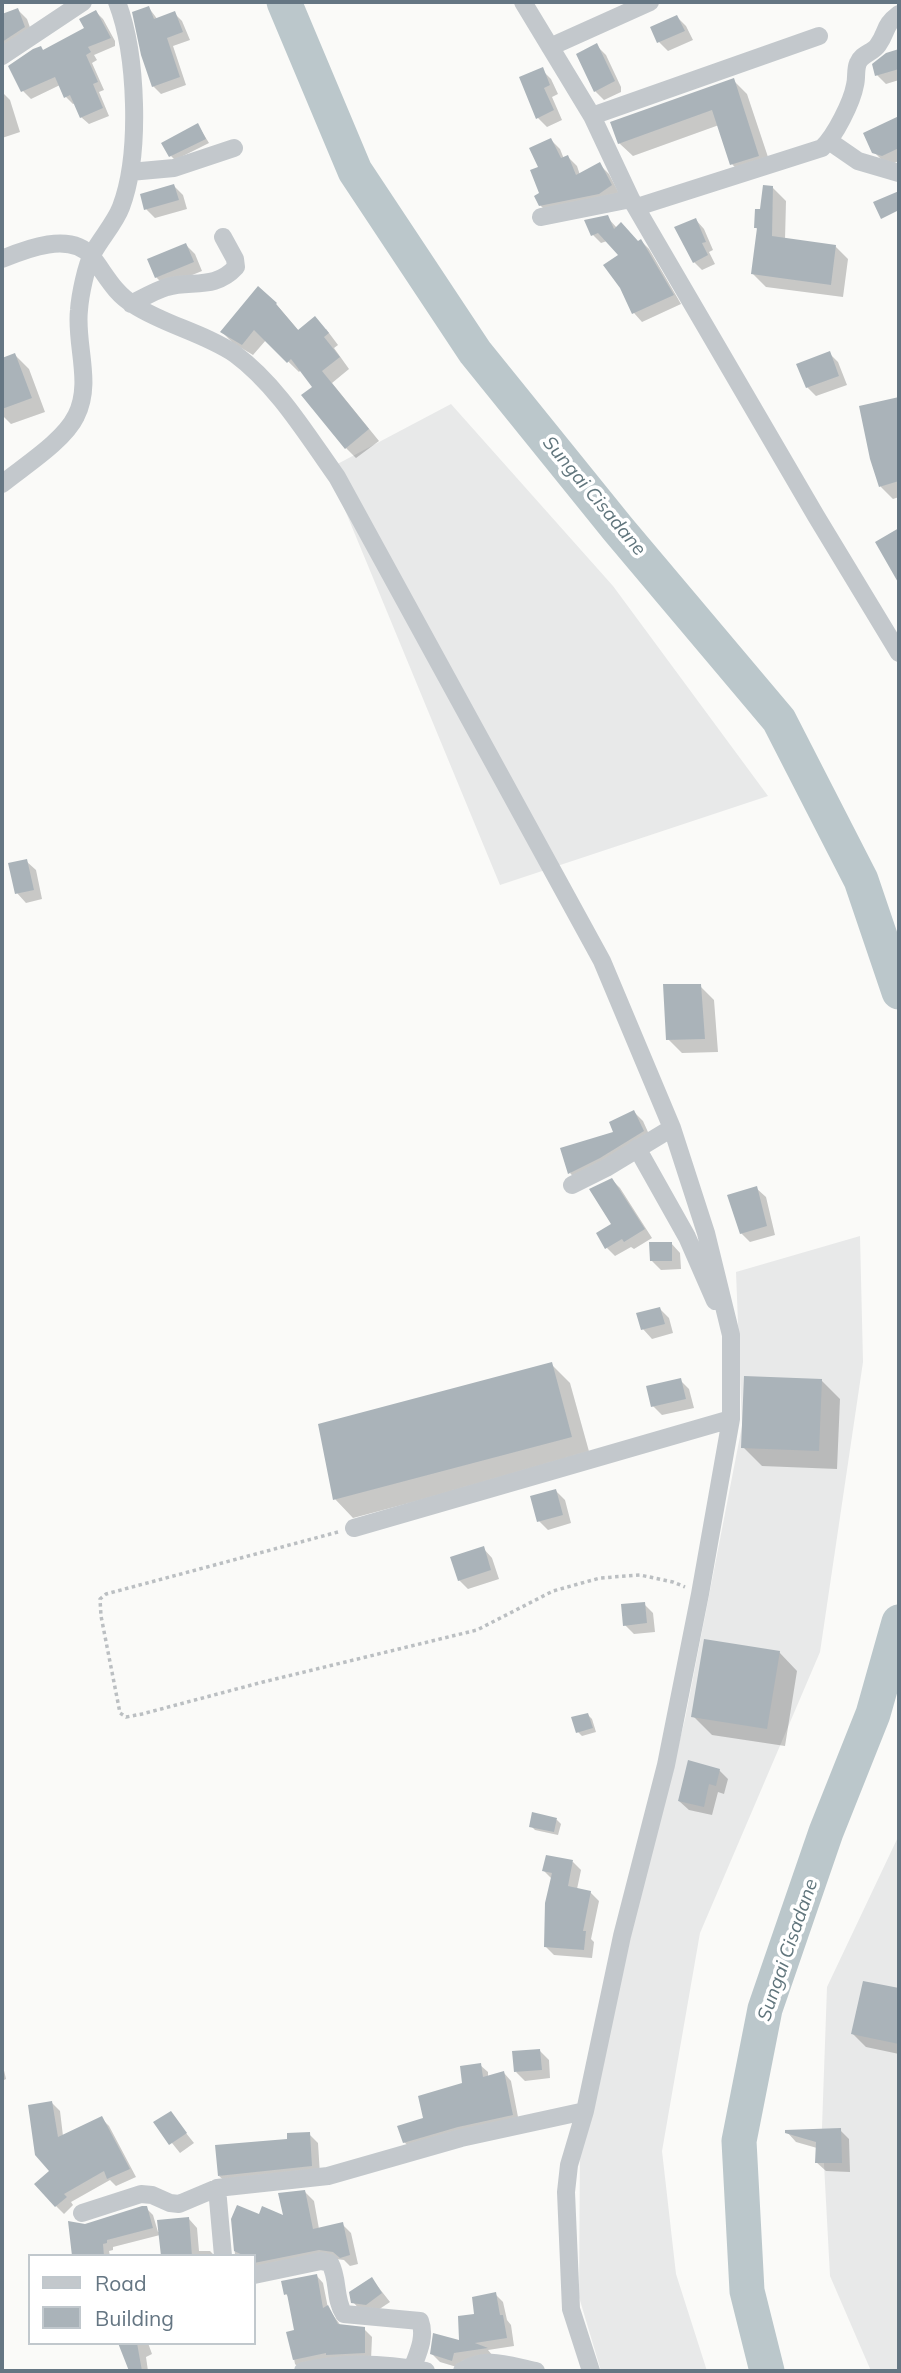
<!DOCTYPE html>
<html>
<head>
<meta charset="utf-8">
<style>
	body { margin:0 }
	#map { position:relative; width:901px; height:2373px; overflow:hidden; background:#fafaf8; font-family:Mulish,sans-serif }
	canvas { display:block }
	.frame { position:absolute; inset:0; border:4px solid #657683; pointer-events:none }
	.legend { position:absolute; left:28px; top:2254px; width:228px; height:91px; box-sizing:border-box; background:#fff; border:2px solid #c1c8cd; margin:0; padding:9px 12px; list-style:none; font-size:21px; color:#657683 }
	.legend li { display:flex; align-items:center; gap:14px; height:35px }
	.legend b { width:35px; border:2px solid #c1c8cd }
</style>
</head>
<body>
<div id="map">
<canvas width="901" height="2373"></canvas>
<div class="frame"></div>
<ul class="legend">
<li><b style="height:9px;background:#c3c8cc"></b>Road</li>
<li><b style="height:19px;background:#aab3b9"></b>Building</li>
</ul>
</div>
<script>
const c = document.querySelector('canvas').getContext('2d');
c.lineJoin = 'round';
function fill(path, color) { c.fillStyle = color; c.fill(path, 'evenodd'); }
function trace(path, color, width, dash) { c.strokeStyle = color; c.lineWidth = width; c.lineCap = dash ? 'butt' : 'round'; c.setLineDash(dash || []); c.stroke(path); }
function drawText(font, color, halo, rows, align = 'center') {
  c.font = font + ' Mulish,sans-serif'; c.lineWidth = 7; c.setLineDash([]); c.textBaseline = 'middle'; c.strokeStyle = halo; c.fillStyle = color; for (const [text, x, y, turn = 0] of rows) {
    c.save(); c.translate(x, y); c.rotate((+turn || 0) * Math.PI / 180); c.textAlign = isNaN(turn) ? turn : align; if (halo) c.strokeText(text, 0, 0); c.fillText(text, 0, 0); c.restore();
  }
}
fill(new Path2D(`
	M451,404L613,586L768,796L500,885L328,469Z
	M860,1236L863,1362L820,1652L700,1933L662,2151L676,2274L707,2371H601L579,2297L580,2139L685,1719L742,1426L736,1272Z
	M899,1835V2371H871L830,2276L822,2127L827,1987Z`), '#e8e9e9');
fill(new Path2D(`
	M149,8L158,20L174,13L182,21L190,40L173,46L186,85L161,94L153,86Z
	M18,10L27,19L33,36L2,47V16Z
	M96,12L103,19L115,41V46L94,55L97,60L92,63L104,90L99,92L109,116L89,124L81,117L76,103L73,104L66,97L60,85L31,99L23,91L43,52L86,28Z
	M677,17L686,26L693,40L668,51L659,42Z
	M597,46L606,55L621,87V92L604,100L595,91Z
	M899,51V80L886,84L877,75L887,54Z
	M542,70L551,79L558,94L552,97L562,120L547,127L538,118Z
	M733,80L747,94L772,169L745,178L732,164L719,125L633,156L619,143Z
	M2,92L10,100L20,132L2,138Z
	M899,118V161L892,164L884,162L874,152L865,134Z
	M198,125L209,143L175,160L171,156Z
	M551,140L560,149L564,159L568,157L577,166L580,175L600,165L609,174L620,195L549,214L540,205V168Z
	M174,186L183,195L187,209L155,218L146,209Z
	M773,188L786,201L785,240L835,246L848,259L843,297L766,287L753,274L759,230L756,228Z
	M607,217L617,228L638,243L641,241L649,249L681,304L642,322L634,313L621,287L620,256L607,241L601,243L593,235Z
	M696,220L704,229L713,250L709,252L715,264L702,270L694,262Z
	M186,245L195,254L202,271L165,286L156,277Z
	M276,304L299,331L326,329L338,345L334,348L349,369L332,383L379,441L356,458L346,448L314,387L301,370L299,372L266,340L253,355L233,343L222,332Z
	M829,353L838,362L847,385L816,396L807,387Z
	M15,355L29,369L45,412L11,424L2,415V360Z
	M899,399V497L893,499L881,487L861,407Z
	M26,861L36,870L42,899L26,903L17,893Z
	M700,986L714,1000L718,1052L682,1053L668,1039Z
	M634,1112L643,1121L652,1141L578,1182L570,1173L616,1133Z
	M612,1180L620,1188L652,1238L634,1249L631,1247L615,1256L607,1248L613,1225Z
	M756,1188L766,1197L775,1235L750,1242L741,1233Z
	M671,1243L680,1253L681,1269L661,1270L652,1261Z
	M660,1309L669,1318L673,1333L652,1339L643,1329Z
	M551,1364L570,1383L590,1455L353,1518L335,1499Z
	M680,1380L689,1389L694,1408L662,1415L653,1406Z
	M821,1380L840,1399L837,1469L762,1466L743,1447Z
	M556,1491L565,1500L571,1523L548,1530L539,1521Z
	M483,1548L492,1558L499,1579L468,1589L459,1580Z
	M644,1604L653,1613L655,1632L634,1634L625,1625Z
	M779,1652L797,1671L785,1746L712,1735L693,1716Z
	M588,1715L592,1719L596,1732L582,1736L578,1732Z
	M719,1770L728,1779L724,1794L718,1792L712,1815L689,1810L679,1801Z
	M557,1820L561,1824L558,1835L535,1830L531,1826Z
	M573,1862L581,1870L577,1889L590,1892L599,1901L591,1939L594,1942L592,1958L554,1955L546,1947L552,1879L544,1871Z
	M864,1983L899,1990V2054L866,2047L853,2034Z
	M540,2051L549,2060L550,2078L525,2081L516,2072Z
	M2,2062L6,2079L2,2081Z
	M480,2065L488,2072V2077L504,2073L511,2081L519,2122L412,2149L404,2142L425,2119L464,2084Z
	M52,2103L60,2111L63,2136L101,2118L109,2126L136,2177L116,2186L110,2180L71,2202L73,2205L64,2214L56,2206L51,2171Z
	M170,2113L194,2143L180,2153L156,2123Z
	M840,2130L849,2139L850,2172L826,2171L816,2162L817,2148L796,2142L787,2132Z
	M309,2134L318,2143L320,2175L229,2185L219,2176Z
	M305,2192L314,2201L319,2229L342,2224L351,2233L358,2264L350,2266L344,2260L329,2258L254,2277V2256H235L233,2219L260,2216L285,2218Z
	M146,2208L153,2215L158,2232L189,2219L197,2228L199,2251H210L215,2256H162L160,2235L113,2247V2250L109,2251L110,2256H73L86,2226Z
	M316,2275L323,2283L328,2308L341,2326L364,2329L372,2337L371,2360L302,2371L295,2364L289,2333L296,2331L289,2298L286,2294Z
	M372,2279L390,2302L375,2312H362L353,2302Z
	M495,2294L503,2302L507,2320L511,2325L514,2346L488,2350L493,2356L462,2361L460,2368L440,2362L432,2354L461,2342L476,2315Z
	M120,2343H148L152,2354L146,2357L148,2371H131Z`), '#0003');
trace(new Path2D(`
	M284,2L355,171L475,352L618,529L779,720L861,880L899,992
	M767,2371L747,2291L739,2141L765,2009L826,1832L873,1714L899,1622`), '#bbc7cb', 35);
fill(new Path2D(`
	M149,6L154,19L175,11L183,32L167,38L180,77L152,87L141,55L132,12Z
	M18,8L25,27L2,42V14Z
	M96,10L111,38L88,47L91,52L86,55L98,82L93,84L103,108L80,118L70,95L64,98L55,77L21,92L8,66L33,49L41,46L43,50L84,28L79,19Z
	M677,15L685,31L657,43L650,27Z
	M597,43L615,81L594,92L576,54Z
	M899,49V69L875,76L872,64L886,53Z
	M543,67L550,85L544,88L554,110L536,119L519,77Z
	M734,78L759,156L730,165L712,110L618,144L610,122Z
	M899,116V148L882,156L872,153L863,133Z
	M198,123L206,139L169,157L161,143Z
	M551,138L561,158L568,155L576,175L600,162L612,185L599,194L539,206L534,196L539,193L530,170L538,167L529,148Z
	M174,184L179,200L144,210L140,194Z
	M763,185L773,186L772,236L836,245L831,285L751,274L757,228H754L755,209H760Z
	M899,191V210L881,219L873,202Z
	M608,215L614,229L621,222L638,241L641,239L674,295L632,314L620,288L603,265L618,255L598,233L591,236L584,220Z
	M696,218L706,242L702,243L708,255L693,263L674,227Z
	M186,243L194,262L155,278L147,259Z
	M258,286L277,303L276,304L298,330L315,316L329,333L324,337L340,357L322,371L369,429L345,449L301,395L312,387L291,359L287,363L254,330L242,345L220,332Z
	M830,351L839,376L806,388L796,364Z
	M15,353L32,398L2,409V358Z
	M899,397V481L879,487L870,459L859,406Z
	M899,528V584L875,542Z
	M27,859L34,890L15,894L8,863Z
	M663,984H701L705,1039L666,1040Z
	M634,1110L644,1131L600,1158L568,1174L560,1148L613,1132L609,1122Z
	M612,1178L645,1229L624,1242L622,1239L605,1249L596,1233L611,1224L589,1189Z
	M757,1186L767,1226L740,1234L727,1195Z
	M649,1242H672V1261H650Z
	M660,1307L665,1324L641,1330L636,1313Z
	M552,1362L572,1437L333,1500L318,1424Z
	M744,1376L822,1379L819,1451L741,1448Z
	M681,1378L686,1399L651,1407L646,1386Z
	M556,1489L563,1515L537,1522L530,1496Z
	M484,1546L491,1570L458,1581L450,1557Z
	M645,1602L647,1623L623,1626L621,1604Z
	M704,1639L780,1651L767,1729L691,1717Z
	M588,1713L593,1728L576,1733L571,1717Z
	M688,1760L720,1769L716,1786L709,1784L704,1807L678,1801Z
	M532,1812L557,1818L554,1832L529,1827Z
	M546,1855L573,1860L568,1886L591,1891L583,1931H586L584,1950L544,1947L545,1903L552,1873L542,1871Z
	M863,1981L899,1988V2044L851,2034Z
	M540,2049L542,2070L514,2072L512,2051Z
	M481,2063L483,2077L504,2071L513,2115L458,2127L403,2143L397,2126L423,2118L418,2096L462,2083L460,2066Z
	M52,2101L58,2137L102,2116L130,2169L107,2179L104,2171L64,2194L67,2197L55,2207L34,2184L49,2171L35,2155L28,2105Z
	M171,2111L187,2133L169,2145L153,2122Z
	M841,2128L842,2163H815L816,2142L785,2133V2130Z
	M310,2132L312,2166L218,2176L215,2145L287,2139V2133Z
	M305,2190L313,2229L343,2222L350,2255L340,2258L333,2252L319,2250L254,2263V2256H245L234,2251L231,2219L237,2205L259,2214L262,2206L283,2215L278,2193Z
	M142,2206H147L153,2228L107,2240V2243L103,2244L104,2256H72L68,2221L85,2224Z
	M189,2217L192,2256H161L157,2220Z
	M317,2274L323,2308L328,2305L338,2324L365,2327V2353L326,2355V2353L293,2360L286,2332L294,2330L287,2294L284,2295L281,2281Z
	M372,2277L382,2293L366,2305L351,2303L349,2292Z
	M496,2292L500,2315H503L507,2338L475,2343L488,2348L454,2353L452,2361L430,2354L433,2333L459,2340L458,2316L474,2314L472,2297Z
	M118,2343H137L142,2371H129Z`), '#aab3b9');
trace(new Path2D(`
	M338,1532L106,1594L100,1599L101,1616L120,1713L126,1717L142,1714L263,1682L477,1630L553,1591L600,1578L640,1575L673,1582L685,1587`), '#bbbfc2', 3.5, [3.5, 3.5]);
trace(new Path2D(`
	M523,2L592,116L631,199L816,516L899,653
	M550,47L650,2
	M2,56L83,2
	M592,116L819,36
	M829,141L858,161L899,173
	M130,172L174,168L234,148
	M637,207L822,148C835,136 852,102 855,85C857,78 855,70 858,63C862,53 873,53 878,45C888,31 883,26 899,14
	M541,217L631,199
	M2,259C26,249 71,231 92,257C106,275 114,293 134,305C165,325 204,333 235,354C277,385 307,435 337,477L602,961L672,1128L706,1233L731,1335V1419L700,1594L666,1765L622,1936L585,2111L569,2165L566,2192L571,2309L591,2371
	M131,304C143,298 154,291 167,287C192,280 215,290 236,267L235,259L223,237
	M2,484C24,466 64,441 76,416C93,383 75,344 79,310C80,296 86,265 93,253C101,238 115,223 121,207C141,154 137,54 117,2
	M637,1148L687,1237L715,1301
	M572,1185L606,1168L672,1128
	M354,1528L731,1419
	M217,2188L223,2256
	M82,2213L141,2194L152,2195L170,2203L179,2204L217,2188L328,2176L461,2138L585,2111
	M254,2275L321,2261L330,2263C339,2279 334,2299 344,2314L420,2321C426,2337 418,2353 412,2369
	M303,2371C344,2361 384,2363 426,2371
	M462,2371C486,2355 510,2366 536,2371`), '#c3c8cc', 18);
drawText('italic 19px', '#60757c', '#fff', [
	["Sungai Cisadane",594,496,50],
	["Sungai Cisadane",788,1950,-71]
]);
</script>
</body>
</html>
